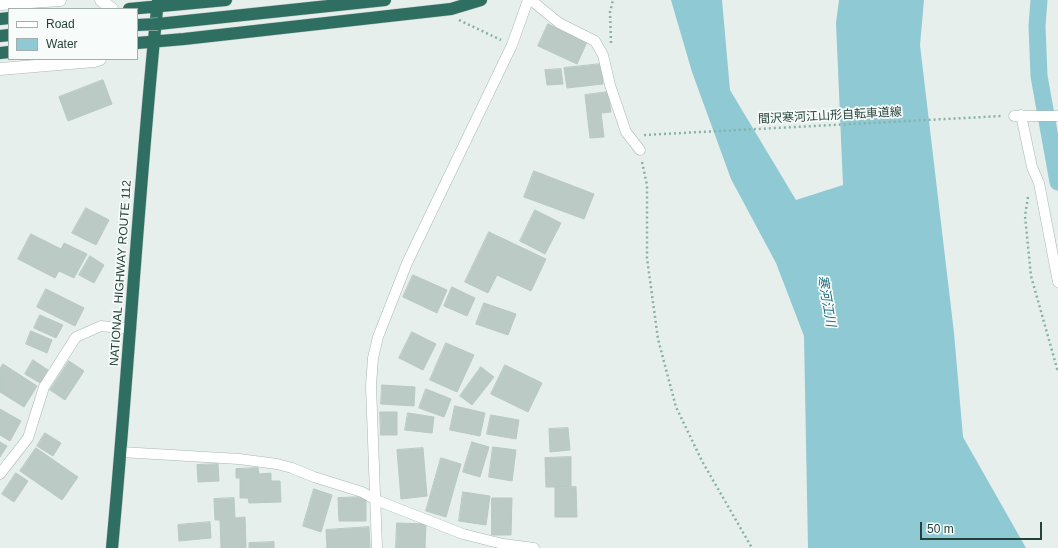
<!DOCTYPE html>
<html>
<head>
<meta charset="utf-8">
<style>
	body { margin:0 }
	#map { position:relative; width:1058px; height:548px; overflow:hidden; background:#e6efeb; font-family:Helvetica,sans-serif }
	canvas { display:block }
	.legend { position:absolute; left:8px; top:8px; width:130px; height:52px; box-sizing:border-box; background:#f7fbf9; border:1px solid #a3b1ad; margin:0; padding:5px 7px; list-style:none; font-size:12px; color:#24423a }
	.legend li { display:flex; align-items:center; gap:8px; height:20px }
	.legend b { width:20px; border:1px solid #a3b1ad }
	.scale { position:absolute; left:920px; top:522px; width:122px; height:18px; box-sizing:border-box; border:2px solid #24423a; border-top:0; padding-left:5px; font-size:12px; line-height:14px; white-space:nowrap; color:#24423a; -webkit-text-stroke:3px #f7fbf9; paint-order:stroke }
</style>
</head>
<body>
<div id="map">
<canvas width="1058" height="548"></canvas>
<ul class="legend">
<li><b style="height:5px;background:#fff"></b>Road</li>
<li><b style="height:11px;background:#8ec9d4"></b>Water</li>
</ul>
<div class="scale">50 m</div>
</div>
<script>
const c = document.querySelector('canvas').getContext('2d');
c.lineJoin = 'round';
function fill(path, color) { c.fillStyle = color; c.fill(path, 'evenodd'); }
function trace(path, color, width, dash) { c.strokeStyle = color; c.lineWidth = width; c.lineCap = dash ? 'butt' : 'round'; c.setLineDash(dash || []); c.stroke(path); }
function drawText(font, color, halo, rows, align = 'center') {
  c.font = font + ' Helvetica,"Noto Sans JP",sans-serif'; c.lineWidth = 3.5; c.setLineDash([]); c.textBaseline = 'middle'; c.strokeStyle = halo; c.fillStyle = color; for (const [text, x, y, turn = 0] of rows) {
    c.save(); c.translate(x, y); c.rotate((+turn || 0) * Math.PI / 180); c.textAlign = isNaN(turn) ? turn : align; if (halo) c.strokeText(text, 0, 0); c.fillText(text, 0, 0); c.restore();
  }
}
fill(new Path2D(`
	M671,0H722L730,90L796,200L843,185L836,23L839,0H924L920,45L954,333L963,437L1026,548H808L804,336L776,263L731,179L692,72Z`), '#8ec9d4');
trace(new Path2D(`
	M1039,0L1037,26L1039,76L1058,182`), '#8ec9d4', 17);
const building = new Path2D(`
	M548,24L587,42L577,64L538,46Z
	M601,64L603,84L567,88L564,68Z
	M561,69L563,84L547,85L545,70Z
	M103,80L112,104L68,121L59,97Z
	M608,92L611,112L601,113L604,137L590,138L585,95Z
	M534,171L594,194L584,219L524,197Z
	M86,208L109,220L96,245L72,233Z
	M535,210L561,223L545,254L520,241Z
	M489,232L546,259L531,291L497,275L488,293L465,282Z
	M31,234L61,249L64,243L87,254L74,278L59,271L55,278L18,259Z
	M90,256L104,265L94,283L79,275Z
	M413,275L447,290L437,313L403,297Z
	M452,287L475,298L467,316L444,306Z
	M46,289L84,308L75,326L37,307Z
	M484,303L516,314L508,335L476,324Z
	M40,315L63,325L56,338L34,328Z
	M31,331L52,340L47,353L26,344Z
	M412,332L436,344L423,370L399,358Z
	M446,343L474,355L457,392L430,380Z
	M33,360L48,370L40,383L25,374Z
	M69,361L84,371L65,400L50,390Z
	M3,364L37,386L24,407L0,392V369Z
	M505,365L542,383L528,412L491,394Z
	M481,367L494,377L472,405L460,396Z
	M382,385L415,387L414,406L381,404Z
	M426,389L451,399L444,417L419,408Z
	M455,406L485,413L480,436L450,430Z
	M0,409L21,421L10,441L0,435Z
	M380,412H397V435H381Z
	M408,413L434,417L432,433L405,430Z
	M491,415L519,420L516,439L487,434Z
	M568,428L570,450L550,452L549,429Z
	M45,433L61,443L53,456L37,446Z
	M0,442L7,446L0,457Z
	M472,442L489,447L480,477L463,472Z
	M493,447L516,450L512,481L489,477Z
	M36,448L78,477L62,500L20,471Z
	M423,448L427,496L401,499L397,450Z
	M571,457V487H546L545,458Z
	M441,458L461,464L446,517L426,511Z
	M218,464L219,481L198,482L197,465Z
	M258,468L259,474L271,473V481H280L281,502L249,503L248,498H240V478H236V469Z
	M16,473L28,481L14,502L2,494Z
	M576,487L577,517H555V488Z
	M314,489L332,495L321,532L303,526Z
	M463,492L490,496L486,525L459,521Z
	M366,497V521H339L338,498Z
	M234,498L235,518L245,517L246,548H221L220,520H215L214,499Z
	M492,498H512L511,535H492Z
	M210,522L211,538L179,541L178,525Z
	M397,523L426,524L425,548H396Z
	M369,527L370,548H327L326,530Z
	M274,542V548H249V543Z`);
fill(building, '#bbcac4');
trace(building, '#b8c9c2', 1);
const lane = new Path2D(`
	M531,0L559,23L595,41L603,55L610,85L626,132L640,150
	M1021,115L1032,167L1039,183L1058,282
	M1014,116H1058
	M121,452L239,459L277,464L292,468L314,477L362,492L376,500L463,534L503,544L534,548
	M0,474L28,438L44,387L76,337L101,326L131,329
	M377,548L371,386L373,358L378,337L407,263L512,45L528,0`);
const street = new Path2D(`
	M101,0L112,9
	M0,4L60,0
	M0,69L94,61L100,59`);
const highway = new Path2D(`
	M129,9L226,0
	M0,19L9,18
	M158,24L385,0
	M0,36L9,35
	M137,43L184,39L451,9L481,0
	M0,53L9,52
	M112,548C129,365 139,182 158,0`);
trace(lane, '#a8b8b2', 11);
trace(street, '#a8b8b2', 13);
trace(highway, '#c2cac8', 13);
trace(new Path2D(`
	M459,20L501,40
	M611,43L610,12L613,0
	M644,135L1002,116
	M642,162L647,185V258L658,339L676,407L702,461L752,548
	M1028,197L1025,216L1031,276L1058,372`), '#86b3a5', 2.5, [2, 3]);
trace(lane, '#fff', 10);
trace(street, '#fff', 12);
trace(highway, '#2f6f62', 12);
const highwayBridge = new Path2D(`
	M137,25L158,24`);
trace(highwayBridge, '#c2cac8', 13, []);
trace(highwayBridge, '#2f6f62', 12);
drawText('12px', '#24423a', '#f7fbf9', [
	["間沢寒河江山形自転車道線",830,116,-3],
	["NATIONAL HIGHWAY ROUTE 112",121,273,-86]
]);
drawText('italic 13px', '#1c6f80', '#f7fbf9', [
	["寒河江川",826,301,80]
]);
</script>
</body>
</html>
